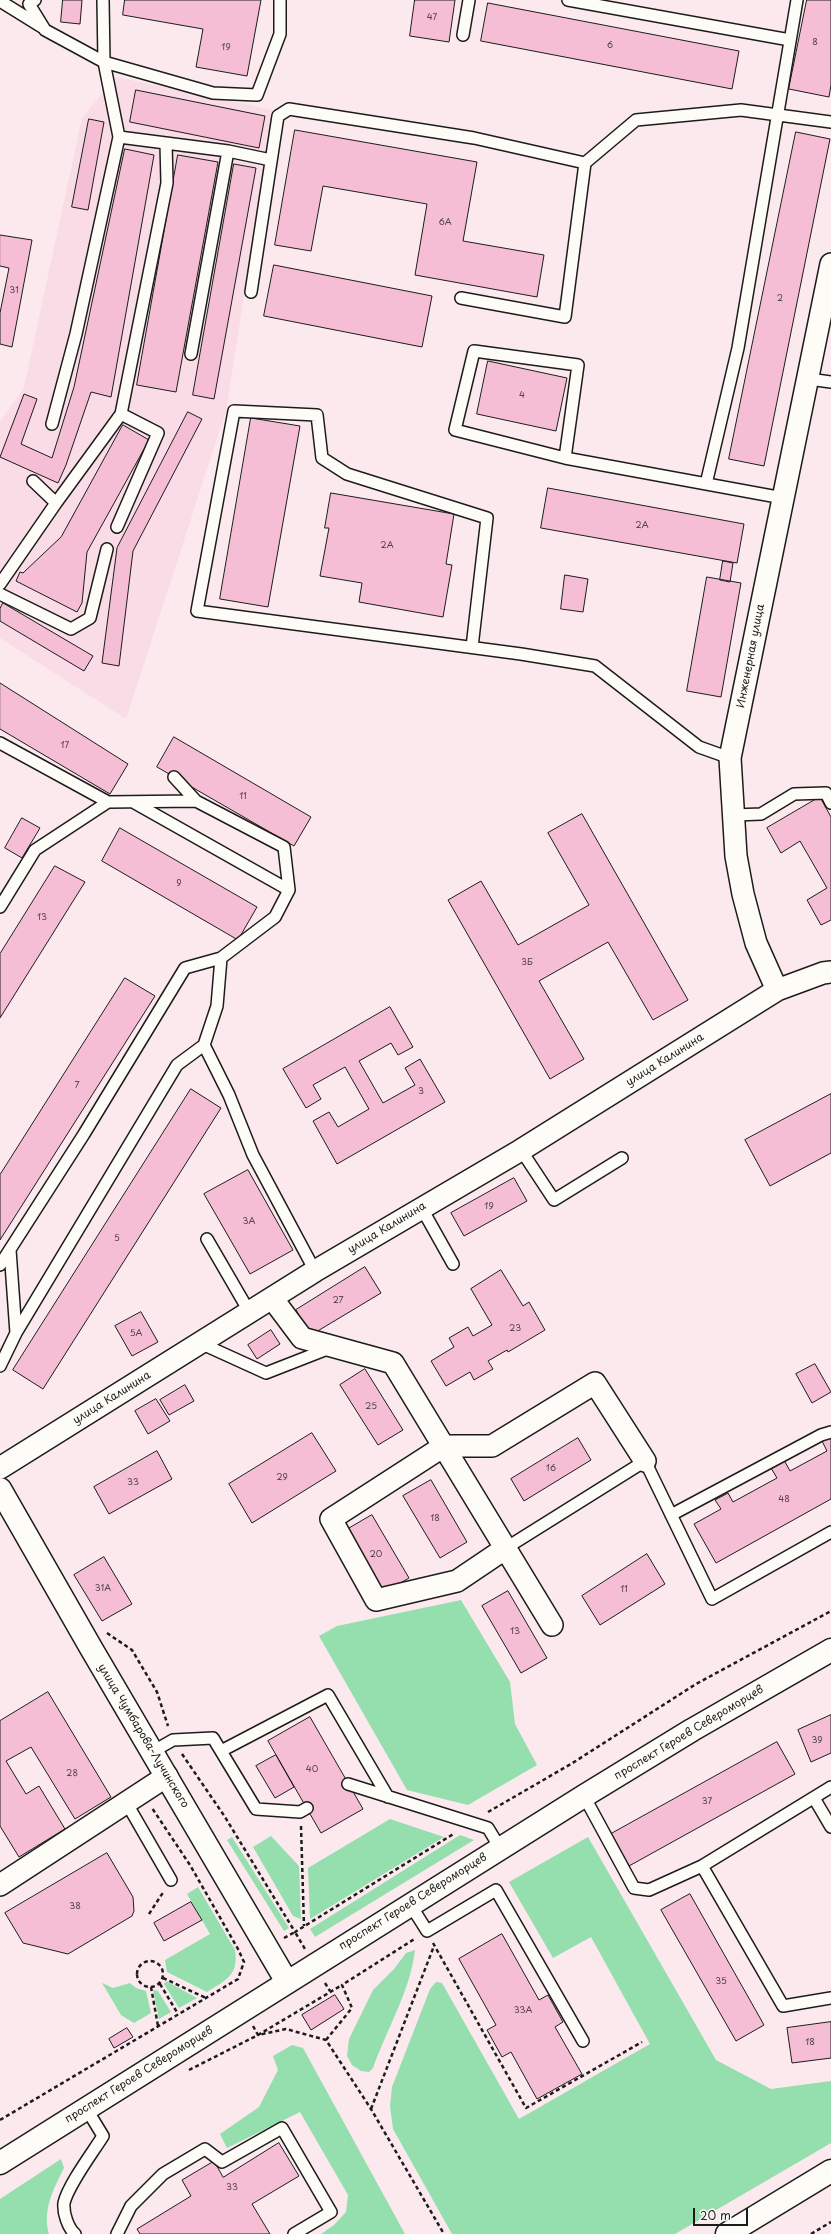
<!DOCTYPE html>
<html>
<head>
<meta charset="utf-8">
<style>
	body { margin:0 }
	#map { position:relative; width:831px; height:2234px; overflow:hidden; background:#fbe9ed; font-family:"Playpen Sans",sans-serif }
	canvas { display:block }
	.scale { position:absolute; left:693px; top:2208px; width:55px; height:18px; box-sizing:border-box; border:2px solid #1c1c1c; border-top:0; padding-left:5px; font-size:12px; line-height:14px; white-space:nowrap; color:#1c1c1c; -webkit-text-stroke:3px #fdfcf7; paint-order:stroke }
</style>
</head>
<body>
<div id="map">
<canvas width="831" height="2234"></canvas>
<div class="scale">20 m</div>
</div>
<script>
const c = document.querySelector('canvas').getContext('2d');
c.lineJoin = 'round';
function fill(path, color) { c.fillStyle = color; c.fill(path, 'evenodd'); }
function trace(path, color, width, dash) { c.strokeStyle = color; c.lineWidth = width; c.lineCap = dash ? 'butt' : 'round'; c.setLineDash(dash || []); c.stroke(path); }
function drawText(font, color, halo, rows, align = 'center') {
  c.font = font + ' "Playpen Sans",sans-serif'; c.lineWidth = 3; c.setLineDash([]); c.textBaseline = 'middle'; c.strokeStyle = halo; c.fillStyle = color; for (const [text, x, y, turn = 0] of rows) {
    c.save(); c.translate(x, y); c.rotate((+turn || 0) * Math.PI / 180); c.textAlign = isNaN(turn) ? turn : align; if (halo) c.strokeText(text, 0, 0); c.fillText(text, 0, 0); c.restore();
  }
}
fill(new Path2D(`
	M116,77L273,110L226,411L126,719L0,638V422L24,387L82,118Z`), '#fadce6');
fill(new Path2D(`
	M461,1600L510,1682L515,1724L537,1765L468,1805L407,1790L319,1636L337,1626Z
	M390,1819L444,1837L310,1919L308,1868Z
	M460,1835L474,1840L315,1937L310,1929Z
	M271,1836L299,1866L301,1919L293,1916L253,1847Z
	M232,1837L289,1928L284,1931L227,1840Z
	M588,1837L716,2060L771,2089L831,2081V2143L675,2234H452L393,2129L390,2106L392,2087L430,1989L436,1982L442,1983L519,2119L650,2044L591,1937L553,1958L509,1882Z
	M198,1887L235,1950C239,1975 226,1980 207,1992L167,1972L165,1960L210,1934L187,1894Z
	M415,1950C411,1989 386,2031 373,2068L369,2072L361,2071L352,2065L347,2056L349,2039L373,1990L394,1969L406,1953Z
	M166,1981L197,1998L179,2008L164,1984Z
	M102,1983L113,1988L130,1983L136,1988L146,1991L151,2013L134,2023L121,2015Z
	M153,1990L158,1991L171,2012L159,2019Z
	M292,2045L303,2048L405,2234H321L334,2225L346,2212L348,2195L300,2112L227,2148L220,2134L259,2107L278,2070L273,2056Z
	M61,2159L64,2168C54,2188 42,2210 49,2234H0V2199Z`), '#95deae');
const building = new Path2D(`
	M63,0H82L80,24L61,22Z
	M125,0H261L247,76L196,67L203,29L123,15Z
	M415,0H455L449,42L410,36Z
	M807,0H831V85L829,97L789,89Z
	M488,3L739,51L732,89L481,41Z
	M136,90L265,116L259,148L130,122Z
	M89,119L104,122L88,210L72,207Z
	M295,130L477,162L463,241L544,255L537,297L415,275L427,204L323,186L311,251L275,245Z
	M796,132L830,139L764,466L729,459Z
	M125,149L154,155L111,397L91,392L66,465L58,483L0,457L24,394L37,399L21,444L52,458L74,387Z
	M178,155L218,162L176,392L137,385Z
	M234,164L256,168L214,399L193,395Z
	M0,235L32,240L12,347L0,344V313L9,268L0,266Z
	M274,265L432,296L422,347L264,316Z
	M488,361L567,378L556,431L477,414Z
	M188,412L202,419L133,551L119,666L102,663L117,548Z
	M251,418L300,426L268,607L220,599Z
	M123,425L149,440L87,552L82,603L77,612L16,581L20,572L23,573L61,537Z
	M548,488L744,524L737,563L541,528Z
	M331,493L454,514L446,564L452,565L443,617L359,602L362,583L320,576L329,528H325Z
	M723,561L733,563L730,582L720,580Z
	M565,575L588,579L583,612L561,609Z
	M707,577L741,583L721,697L687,691Z
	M3,603L93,656L84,671L0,621V609Z
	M0,683L128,764L110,794L0,729Z
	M174,737L311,817L294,846L157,767Z
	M820,797L831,817V920L821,925L807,900L827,888L800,841L781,853L767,828Z
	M582,814L688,1000L653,1020L608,942L539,981L584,1059L550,1079L448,900L481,881L518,945L589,905L548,833Z
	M22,818L40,828L22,858L5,848Z
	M120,828L257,907L238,940L102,861Z
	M55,866L85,882L0,1018V954Z
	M125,978L155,996L0,1240V1175Z
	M390,1007L413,1047L398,1055L391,1043L359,1061L383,1103L415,1085L405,1068L420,1059L445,1102L337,1164L313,1121L329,1112L338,1127L369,1109L345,1067L313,1085L321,1099L306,1108L283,1069Z
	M191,1089L221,1108L43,1389L13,1370Z
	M831,1094V1153L770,1186L745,1140Z
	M248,1170L293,1250L250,1274L204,1194Z
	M514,1178L527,1201L464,1236L451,1213Z
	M365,1267L381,1293L311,1335L296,1310Z
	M501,1270L523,1306L529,1302L545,1330L508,1352L507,1350L488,1361L493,1369L474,1380L470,1372L446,1386L431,1361L454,1347L449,1338L468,1327L473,1336L492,1325L471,1289Z
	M141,1312L158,1342L132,1356L115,1326Z
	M271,1330L280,1344L257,1359L248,1345Z
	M815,1364L831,1392L812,1403L796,1374Z
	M365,1369L403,1430L378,1445L340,1385Z
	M185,1385L194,1401L169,1415L160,1400Z
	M156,1399L170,1421L148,1434L135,1411Z
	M312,1433L336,1471L252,1523L229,1484Z
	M831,1436V1499L716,1563L694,1524L721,1509L715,1500L728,1493L733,1502L777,1478L771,1468L784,1460L790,1471L827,1451L822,1441Z
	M578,1438L591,1460L524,1501L511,1479Z
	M157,1451L172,1479L109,1514L94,1487Z
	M431,1480L467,1542L440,1558L403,1496Z
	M372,1515L409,1578L380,1595L343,1532Z
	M647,1554L665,1584L600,1625L582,1596Z
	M104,1557L132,1604L102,1621L74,1575Z
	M508,1591L547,1658L521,1673L482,1606Z
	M48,1692L111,1797L75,1819L31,1747L6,1761L26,1794L39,1786L65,1829L19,1857L0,1826V1721Z
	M831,1715V1753L811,1762L798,1730Z
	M310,1717L363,1809L321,1833L268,1741Z
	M777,1742L795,1774L629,1866L611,1834Z
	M276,1755L294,1787L275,1798L256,1766Z
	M107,1853L133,1897L134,1911L132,1916L68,1954L23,1943L5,1913Z
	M690,1894L764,2025L736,2041L661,1910Z
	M191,1902L202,1920L164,1941L154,1923Z
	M502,1934L539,2000L548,1995L563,2022L555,2027L582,2074L537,2099L511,2052L502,2057L487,2030L496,2025L459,1959Z
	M335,1995L344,2009L311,2030L302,2015Z
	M831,2022V2058L792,2063L787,2028Z
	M127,2028L133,2037L114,2048L109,2039Z
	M279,2143L299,2176L252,2204L270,2234H140L137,2229L191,2196L182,2180L214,2161L223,2177Z`);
fill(building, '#f6bed5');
trace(building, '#1c1c1c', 1);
const service = new Path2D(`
	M35,0L29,4L45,30L104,62L119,137
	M103,0L104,62L213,93L257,95L280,34V0
	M568,0L790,40
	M0,1L42,27
	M463,35L469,0
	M251,292L278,116L289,109L474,138L585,163
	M461,298L565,317L585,163L636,120L741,110L831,122
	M191,354L228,151
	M809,379L831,382
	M52,424L76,334L119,137L228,151L271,160
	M565,458L578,365L474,351L455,430L565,458L783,498
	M33,481L56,503
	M706,484L738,348L797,0
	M117,527L158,433L121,414
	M0,584L56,503L121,414L167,183L166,144
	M0,594L71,629L90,618L107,549
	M472,647L487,518L347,474L322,458L317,415L234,411L197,611L521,654L595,666L699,747L730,758
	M0,743L108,802
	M174,777L196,801
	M133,802L289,890
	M735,815L761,814L794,794L826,793L831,803
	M0,907L35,850L108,802L196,801L284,847L289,890L275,917L221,958L185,968L84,1134L0,1265
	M221,958L217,1006L204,1045L229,1095L253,1155L315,1271
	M521,1150L554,1200L622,1158
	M421,1207L453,1264
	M207,1239L250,1313
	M10,1250L16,1333
	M200,1343L266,1373L330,1348
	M0,1366L16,1333L177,1065L204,1045
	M671,1515L821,1435L831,1432
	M506,1548L645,1461L712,1599L831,1532
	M221,1751L328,1695L388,1797
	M152,1752L173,1740L213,1738L256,1809L300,1812L307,1808
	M348,1784L488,1828L500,1848
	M584,1796L634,1888L649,1890L702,1866L831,1787
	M814,1798L831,1827
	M126,1802L171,1880
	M702,1866L783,2006L831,1998
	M410,1904L427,1931L496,1890L583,2041
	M75,2234C68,2228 63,2213 64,2203C68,2185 93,2152 103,2136L86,2108
	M117,2234L131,2206L163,2174L205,2149L222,2162L282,2128L331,2212L294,2234`);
const minor = new Path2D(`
	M831,264L730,758L736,856L743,894L756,943L777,990L823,973L831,972
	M272,1298L302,1338L393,1363L552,1625
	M0,1468L315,1271L521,1150L777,990
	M506,1548L457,1581L376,1600L331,1519L444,1446H492L595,1383L645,1461
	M0,1885L167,1776`);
const tertiary = new Path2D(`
	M0,1489L91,1648L287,1982
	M727,2234L831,2171`);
const primary = new Path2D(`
	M0,2163L584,1796L692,1730L831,1650`);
trace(service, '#1c1c1c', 14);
trace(minor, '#1c1c1c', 24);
trace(tertiary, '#1c1c1c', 25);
trace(primary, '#1c1c1c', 25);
trace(new Path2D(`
	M107,1633L132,1650L157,1692L168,1726
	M182,1754L225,1817L295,1932L455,1833
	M488,1812L571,1764L696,1684L831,1611
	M301,1826L304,1926
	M149,1914L164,1891
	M284,1938L295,1932L305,1949
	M433,1943L526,2108L642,2042
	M137 1974a13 13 0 1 1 26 0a13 13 0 1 1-26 0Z
	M163,1978L206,1998
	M325,1983L330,1991
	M160,1984L178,2014
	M151,1987L158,2026
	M253,2026L258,2035L286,2029L326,2040L371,2109L444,2234
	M326,2040L352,2008L342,1985L416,1938
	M189,2070L258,2035L342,1985
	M371,2109L434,1946
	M0,2120L238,1979L244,1962L238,1949L190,1865L152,1808
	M811,2234L831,2222`), '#1c1c1c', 2.5, [4, 3]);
trace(service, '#fdfcf7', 11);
trace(minor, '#fdfcf7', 21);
trace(tertiary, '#fdfcf7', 22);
trace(primary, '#fdfcf7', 22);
drawText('9px', '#52444a', null, [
	["47",432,18],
	["8",815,43],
	["6",610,46],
	["19",226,48],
	["6А",445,223],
	["31",14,291],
	["2",780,299],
	["4",522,396],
	["2А",642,526],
	["2А",387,546],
	["17",65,746],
	["11",243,797],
	["9",179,884],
	["13",42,918],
	["3Б",527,963],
	["7",77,1086],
	["3",421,1092],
	["19",489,1207],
	["3А",249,1222],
	["5",117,1239],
	["27",338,1301],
	["23",515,1329],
	["5А",136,1334],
	["25",371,1407],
	["16",551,1469],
	["29",282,1478],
	["33",133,1483],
	["48",784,1500],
	["18",435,1519],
	["20",376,1555],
	["31А",103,1589],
	["11",624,1590],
	["13",515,1632],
	["39",817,1741],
	["40",312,1770],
	["28",72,1774],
	["37",707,1802],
	["38",75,1907],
	["35",721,1982],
	["33А",523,2011],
	["18",810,2043],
	["33",232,2188]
]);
drawText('11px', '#1c1c1c', '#fdfcf7', [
	["Инженерная улица",751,656,-79],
	["улица Калинина",665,1060,-32],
	["улица Калинина",387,1228,-31],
	["улица Калинина",112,1398,-32],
	["проспект Героев Североморцев",689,1733,-31],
	["улица Чумбарова-Лучинского",143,1736,59],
	["проспект Героев Североморцев",413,1902,-32],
	["проспект Героев Североморцев",139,2075,-32]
]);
</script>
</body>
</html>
